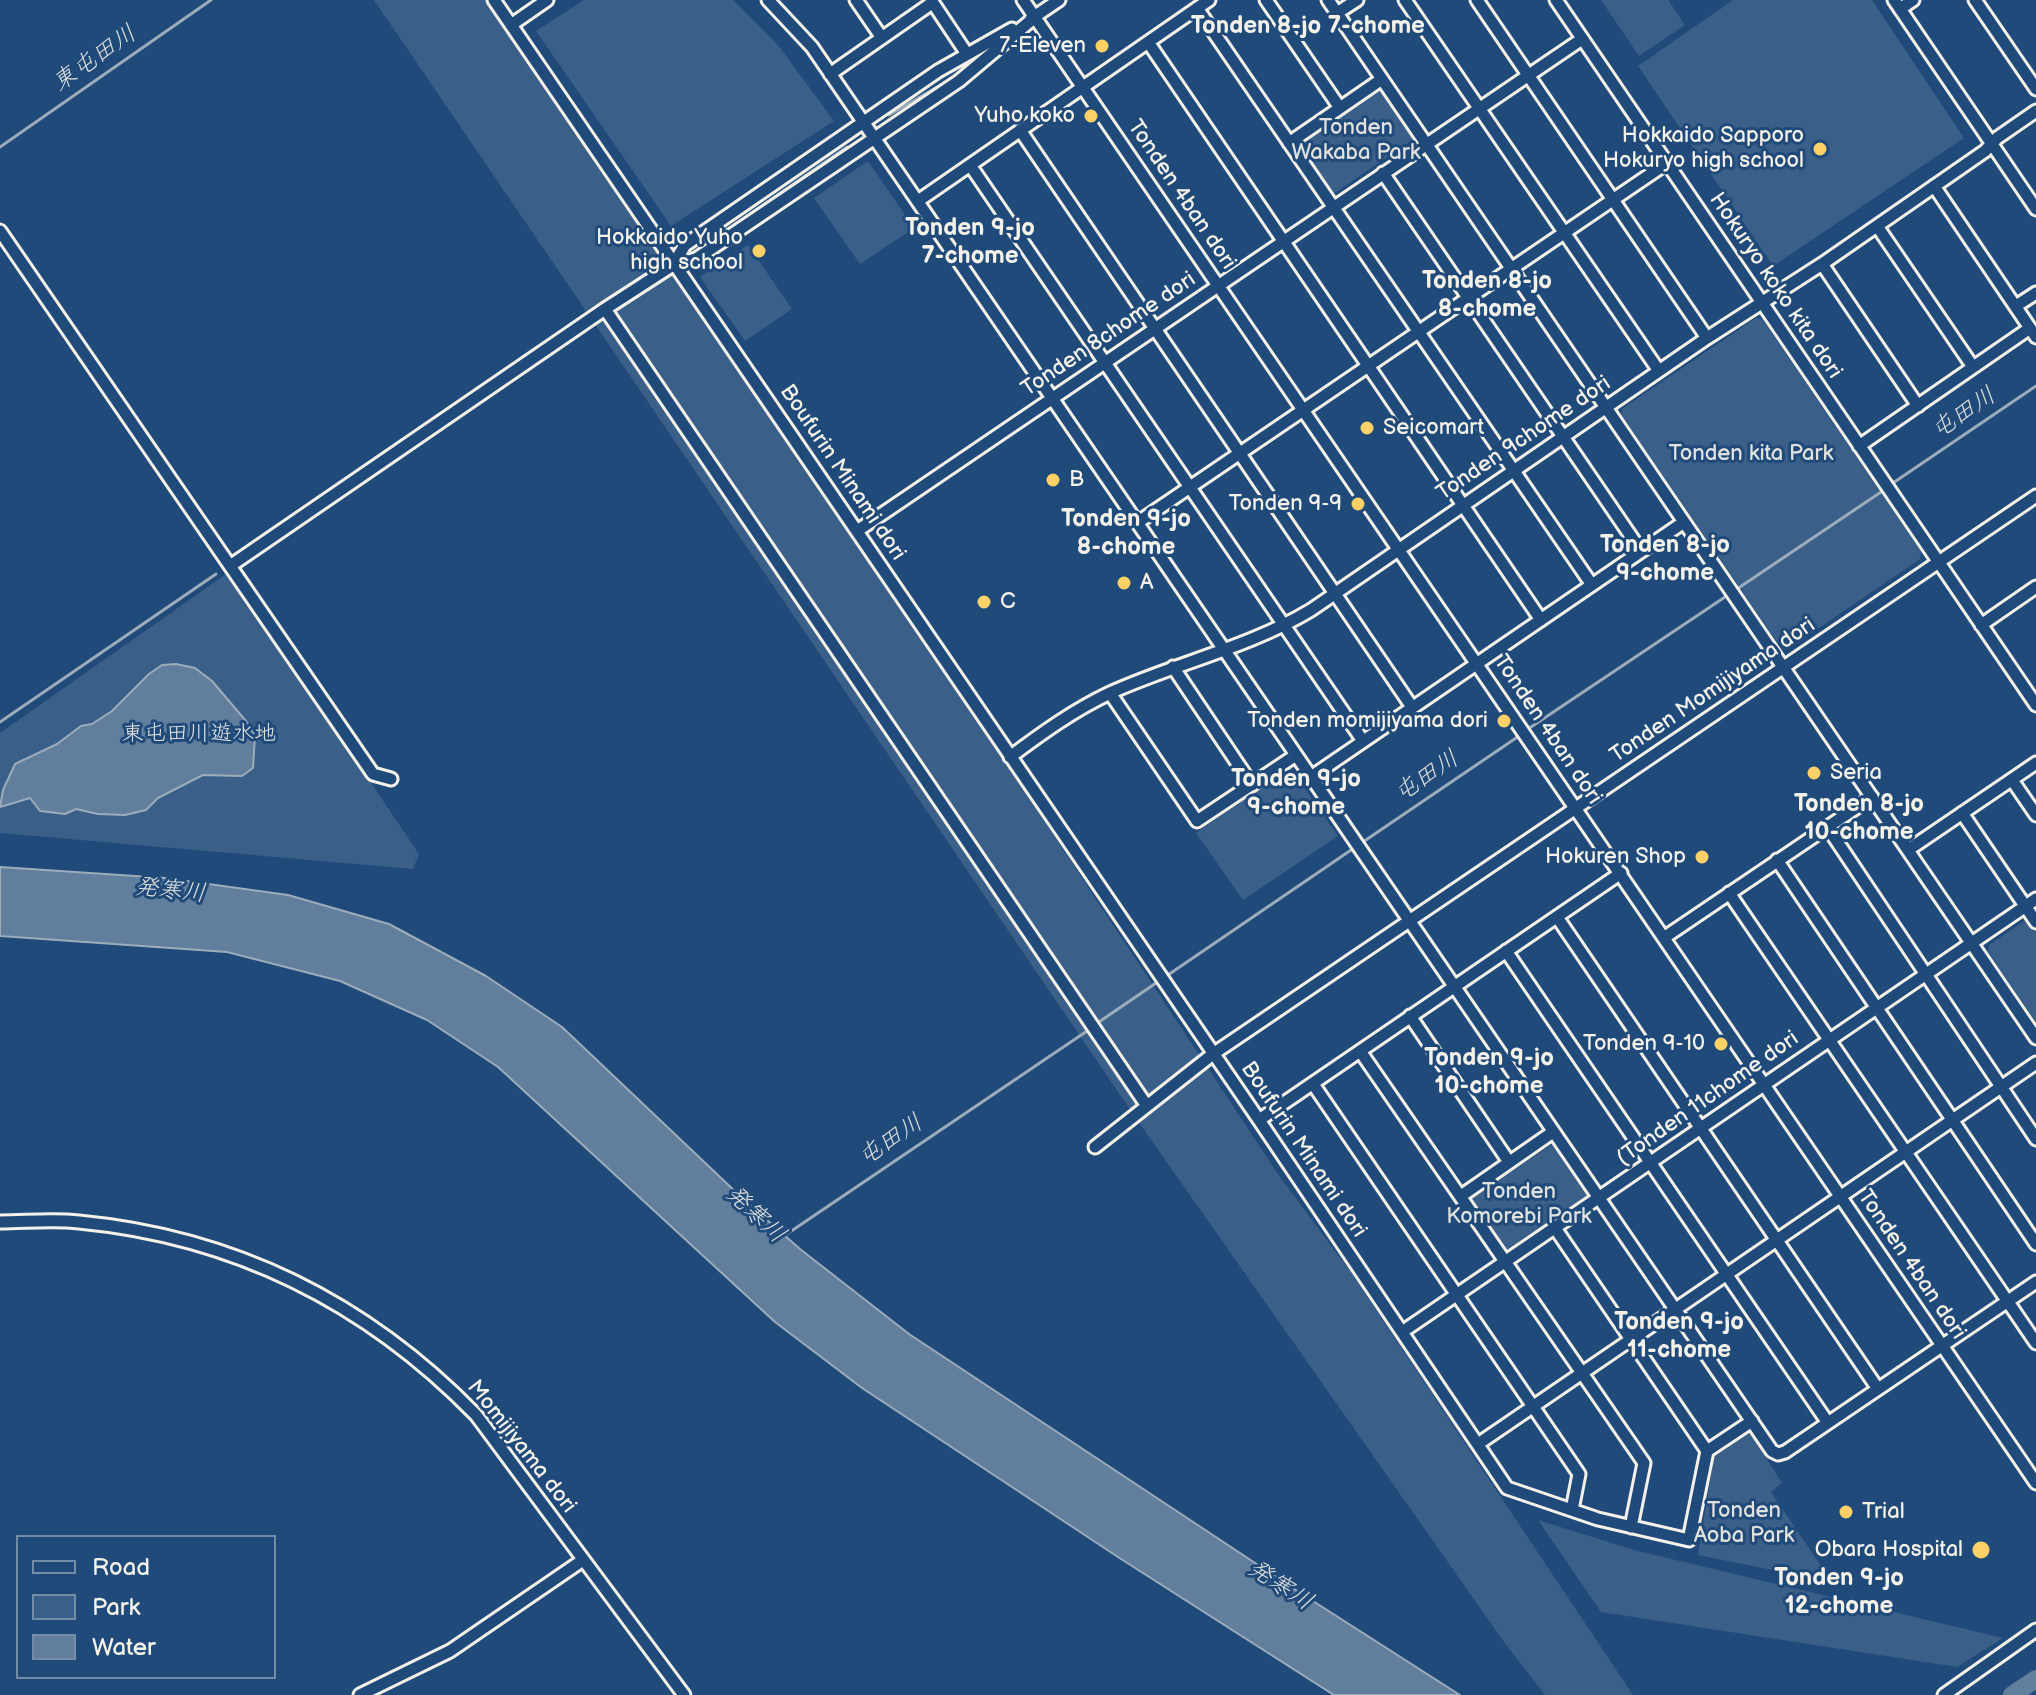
<!DOCTYPE html>
<html>
<head>
<meta charset="utf-8">
<style>
	body { margin:0 }
	#map { position:relative; width:2036px; height:1695px; overflow:hidden; background:#1f4a7a; font-family:"Balsamiq Sans",sans-serif }
	canvas { display:block }
	.legend { position:absolute; left:16px; top:1535px; width:260px; height:144px; box-sizing:border-box; background:#1f4a7a; border:2px solid #748da6; margin:0; padding:10px 14px; list-style:none; font-size:24px; color:#f4f1e8 }
	.legend li { display:flex; align-items:center; gap:16px; height:40px }
	.legend b { width:40px; border:2px solid #748da6 }
</style>
</head>
<body>
<div id="map">
<canvas width="2036" height="1695"></canvas>
<ul class="legend">
<li><b style="height:10px;background:#1f4a7a"></b>Road</li>
<li><b style="height:22px;background:#3a5f88"></b>Park</li>
<li><b style="height:22px;background:#627e9d"></b>Water</li>
</ul>
</div>
<script>
const c = document.querySelector('canvas').getContext('2d');
c.lineJoin = 'round';
function fill(path, color) { c.fillStyle = color; c.fill(path, 'evenodd'); }
function trace(path, color, width, dash) { c.strokeStyle = color; c.lineWidth = width; c.lineCap = dash ? 'butt' : 'round'; c.setLineDash(dash || []); c.stroke(path); }
function drawText(font, color, halo, rows, align = 'center') {
  c.font = font + ' "Balsamiq Sans","Klee One",sans-serif'; c.lineWidth = 6; c.setLineDash([]); c.textBaseline = 'middle'; c.strokeStyle = halo; c.fillStyle = color; for (const [text, x, y, turn = 0] of rows) {
    c.save(); c.translate(x, y); c.rotate((+turn || 0) * Math.PI / 180); c.textAlign = isNaN(turn) ? turn : align; if (halo) c.strokeText(text, 0, 0); c.fillText(text, 0, 0); c.restore();
  }
}
fill(new Path2D(`
	M374,0H489L657,245L915,632L957,689L1278,1174L1350,1271L1633,1695H1545L1504,1642L1142,1127Z
	M584,0H733L778,45L834,121L671,226L536,31Z
	M1601,0H1668L1685,25L1639,56Z
	M1733,0H1872L1964,138L1773,266L1638,66Z
	M1378,89L1384,90L1414,133L1412,140L1335,193L1330,191L1298,146L1300,141Z
	M868,161L914,228L860,264L814,198Z
	M748,245L792,309L745,341L700,277Z
	M1756,318L1762,319L1921,552L1920,559L1787,650L1782,649L1621,414L1623,408Z
	M229,572L419,854L413,869L0,833V733Z
	M1290,767L1338,836L1243,900L1196,833Z
	M2024,921H2029L2036,932V1023L1988,951L1989,945Z
	M1553,1144L1589,1197L1508,1253L1470,1199Z
	M1750,1432L1782,1483L1771,1492L1832,1582L1698,1555L1714,1457Z
	M1538,1520L1634,1550L2003,1638L1957,1667L1601,1612Z`), '#3a5f88');
const water = new Path2D(`
	M176,664L195,668L212,681L246,721L255,736L253,768L242,776L203,775L158,798L146,810L125,815L98,814L76,809L65,814L40,811L30,798L0,807L3,790L15,764L57,744L81,726L92,724L112,711L149,674L162,665Z
	M0,867L165,878L288,895L389,924L486,976L562,1027L739,1195L800,1249L909,1334L1302,1594L1460,1695H1334L1121,1559L862,1388L775,1322L498,1067L427,1020L340,981L227,952L0,936Z`);
fill(water, '#627e9d');
trace(water, '#9cacbb', 2);
trace(new Path2D(`
	M889,115L944,83
	M0,147L211,0
	M701,248L847,147
	M1890,485L2036,386
	M1734,591L1884,490
	M0,722L216,574
	M1525,731L1728,595
	M1360,844L1519,736
	M1165,977L1354,848
	M1096,1024L1159,981
	M781,1238L1090,1029`), '#9cacbb', 3);
trace(new Path2D(`
	M2012,1695L2036,1679`), '#627e9d', 18);
const minor = new Path2D(`
	M494,0L1259,1120L1507,1488L1598,1519L1689,1540L1707,1451L1752,1421
	M768,0L812,47L1772,1451L1778,1454L1785,1452L2036,1282
	M856,0L882,38
	M931,0L967,54
	M1023,0L2036,1483
	M1266,0L1340,108
	M1328,0L2036,1038
	M1405,0L1659,371
	M1477,0L1707,338
	M1556,0L2036,705
	M1894,0L2036,209
	M1975,0L2036,89
	M1197,8L1592,585
	M1900,9L1913,0
	M1337,13L1357,0
	M1031,19L1059,0
	M511,25L547,0
	M1148,42L1541,620
	M830,74L932,3
	M1020,130L1412,707
	M1289,143L1382,79
	M970,165L1363,741
	M1383,173L1641,551
	M1934,186L2036,337
	M918,201L1209,0
	M1877,226L1973,367
	M0,231L373,774L391,779
	M1822,264L1918,406
	M673,265L685,245L938,71L1012,29
	M2016,306L2036,293
	M605,309L673,265L696,259L959,81L1035,17
	M1859,446L2030,328
	M1137,523L1667,163
	M857,531L1582,39
	M230,566L605,309L1147,1106
	M1981,625L2036,587
	M1173,667L1252,785
	M1110,693L1197,821L1296,755
	M1010,757C1042,733 1074,710 1110,693C1176,663 1248,648 1311,610L1707,338L1822,264L1985,151L1997,138L2036,111
	M1311,777L1684,522
	M2012,780L2036,815
	M1962,813L2036,922
	M1828,828L2036,1139
	M1908,850L2036,763
	M1777,860L2036,1244
	M1729,893L2036,1343
	M1557,917L1878,1389
	M1665,937L1872,797
	M1506,951L1828,1423
	M1410,1016L1509,1162
	M1360,1051L1644,1463L1631,1527
	M1313,1084L1579,1474L1572,1510
	M1259,1120L1621,873
	M1095,1147L1213,1054L2036,496
	M1461,1196L1553,1132
	M0,1222C26,1222 53,1219 79,1222C236,1237 367,1303 476,1415L684,1695
	M1555,1228L1707,1451
	M1402,1332L2036,899
	M1478,1444L2036,1063
	M360,1695L450,1651L583,1560
	M1944,1695L2036,1630`);
trace(minor, '#f4f1e8', 17);
trace(minor, '#1f4a7a', 11);
for (const [x, y, r, color] of [
	[1102,46,8,"#ffd166"],
	[1091,116,8,"#ffd166"],
	[1820,149,8,"#ffd166"],
	[759,251,8,"#ffd166"],
	[1367,428,8,"#ffd166"],
	[1053,480,8,"#ffd166"],
	[1358,504,8,"#ffd166"],
	[1124,583,8,"#ffd166"],
	[984,602,8,"#ffd166"],
	[1504,721,8,"#ffd166"],
	[1814,773,8,"#ffd166"],
	[1702,857,8,"#ffd166"],
	[1721,1044,8,"#ffd166"],
	[1846,1512,8,"#ffd166"],
	[1981,1550,10,"#ffd166"]
]) { const dot = new Path2D(); dot.arc(x, y, r, 0, 2 * Math.PI); c.fillStyle = color; c.fill(dot); trace(dot, '#1f4a7a', 3); }
drawText('22px', '#f4f1e8', '#1f4a7a', [
	["7-Eleven",1086,46],
	["Yuho koko",1075,116],
	["Hokkaido Sapporo",1804,136],
	["Hokuryo high school",1804,161],
	["Hokkaido Yuho",743,238],
	["high school",743,263],
	["Seicomart",1383,428,"left"],
	["B",1069,480,"left"],
	["Tonden 9-9",1342,504],
	["A",1140,583,"left"],
	["C",1000,602,"left"],
	["Tonden momijiyama dori",1488,721],
	["Seria",1830,773,"left"],
	["Hokuren Shop",1686,857],
	["Tonden 9-10",1705,1044],
	["Trial",1862,1512,"left"],
	["Obara Hospital",1963,1550]
], 'right');
drawText('22px', '#e1e2de', '#1f4a7a', [
	["Tonden",1356,128],
	["Wakaba Park",1356,153],
	["Tonden kita Park",1751,454],
	["東屯田川遊水地",199,734],
	["Tonden",1519,1192],
	["Komorebi Park",1519,1217],
	["Tonden",1744,1511],
	["Aoba Park",1744,1536]
]);
drawText('22px', '#f4f1e8', '#1f4a7a', [
	["Tonden 4ban dori",1181,195,56],
	["Hokuryo koko kita dori",1775,286,56],
	["Tonden 8chome dori",1109,335,-34],
	["Tonden 9chome dori",1524,439,-34],
	["Boufurin Minami dori",842,473,56],
	["Tonden Momijiyama dori",1713,691,-34],
	["Tonden 4ban dori",1547,730,56],
	["(Tonden 11chome dori",1708,1099,-35],
	["Boufurin Minami dori",1303,1150,56],
	["Tonden 4ban dori",1911,1265,56],
	["Momijiyama dori",521,1447,52]
]);
drawText('bold 24px', '#f4f1e8', '#1f4a7a', [
	["Tonden 8-jo 7-chome",1308,27],
	["Tonden 9-jo",970,229],
	["7-chome",970,257],
	["Tonden 8-jo",1487,282],
	["8-chome",1487,310],
	["Tonden 9-jo",1126,520],
	["8-chome",1126,548],
	["Tonden 8-jo",1665,546],
	["9-chome",1665,574],
	["Tonden 9-jo",1296,780],
	["9-chome",1296,808],
	["Tonden 8-jo",1859,805],
	["10-chome",1859,833],
	["Tonden 9-jo",1489,1059],
	["10-chome",1489,1087],
	["Tonden 9-jo",1679,1323],
	["11-chome",1679,1351],
	["Tonden 9-jo",1839,1579],
	["12-chome",1839,1607]
]);
drawText('italic 24px', '#dee0dd', '#1f4a7a', [
	["東屯田川",95,59,-35],
	["屯田川",1964,414,-34],
	["屯田川",1427,777,-34],
	["発寒川",170,891,6],
	["屯田川",891,1141,-34],
	["発寒川",755,1215,43],
	["発寒川",1280,1586,33]
]);
</script>
</body>
</html>
